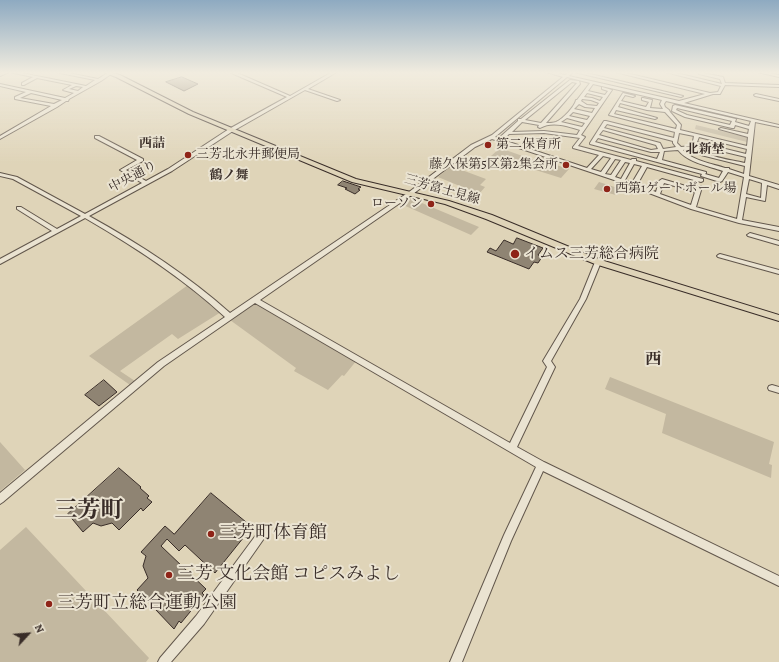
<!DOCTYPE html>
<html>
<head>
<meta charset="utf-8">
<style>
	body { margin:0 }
	#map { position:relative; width:779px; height:662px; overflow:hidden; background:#dfd4b8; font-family:Alegreya,serif }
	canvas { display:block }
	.north { position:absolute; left:8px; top:614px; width:40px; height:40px; -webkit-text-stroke:3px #eae3d1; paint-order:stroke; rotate:64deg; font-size:11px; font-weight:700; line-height:16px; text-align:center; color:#392d28 }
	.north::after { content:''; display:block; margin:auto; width:14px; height:18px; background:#392d28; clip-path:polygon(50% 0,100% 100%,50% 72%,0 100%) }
</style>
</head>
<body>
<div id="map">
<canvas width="779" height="662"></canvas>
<div class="north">N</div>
</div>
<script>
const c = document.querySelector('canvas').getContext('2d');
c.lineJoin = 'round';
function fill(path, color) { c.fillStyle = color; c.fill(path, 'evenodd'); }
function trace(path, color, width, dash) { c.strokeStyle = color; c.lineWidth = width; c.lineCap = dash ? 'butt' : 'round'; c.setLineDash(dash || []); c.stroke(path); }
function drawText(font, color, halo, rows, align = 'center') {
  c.font = font + ' Alegreya,"Noto Serif JP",serif'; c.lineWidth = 4; c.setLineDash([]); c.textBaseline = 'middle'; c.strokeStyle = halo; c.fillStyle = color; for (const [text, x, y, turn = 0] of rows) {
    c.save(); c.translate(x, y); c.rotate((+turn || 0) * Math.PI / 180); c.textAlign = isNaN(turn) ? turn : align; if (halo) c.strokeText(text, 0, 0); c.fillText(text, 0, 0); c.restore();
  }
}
fill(new Path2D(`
	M696,125L746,137L748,138L747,142L695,129Z
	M500,148L534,160L539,155L552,159L550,163L569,169L561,178L491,156Z
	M451,166L486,179L480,185L485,187L479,194L438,177Z
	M599,182L621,189L618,195H616L594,189Z
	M410,198L479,227L471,235L401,204Z
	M188,285L221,312L178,339L172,334L120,371L135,381L130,385L89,356Z
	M257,302L357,360L344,376L342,375L328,390L294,371L296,368L230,320Z
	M610,377L774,442L769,464L772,465L771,478L662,433L666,414L605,389Z
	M0,442L25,470L0,491Z
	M26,527L149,658L146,662H0V550Z`), '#c3b8a0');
const building = new Path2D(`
	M182,77L198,84L184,91L166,82Z
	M343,181L361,187L358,189L360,190L355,194L345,189L347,188L338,185Z
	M517,238L543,248L538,255L542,257L538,263L534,262L529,269L487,252L490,248L496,251L504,240L513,244Z
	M104,380L117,392L99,406L85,395Z
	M119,468L141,487L140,488L149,496L147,498L152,502L143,511L141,508L119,530L112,523L101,526L93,523L83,532L68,514Z
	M211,493L252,527L215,573L185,545L179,551L167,539L161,546L206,589L202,593L204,595L181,623L179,621L174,629L137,590L148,578L143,566L146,556L141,552L165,526L174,534Z`);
fill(building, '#8f8473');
trace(building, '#392d28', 1);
const minor = new Path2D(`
	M4,72H9L0,76V74Z
	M9,72H17L86,86L95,80L55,72H64L98,79L109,72H114L101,81L69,99L68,101H66L57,107L0,139V136L51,106L15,99V97L26,92L0,86V84L65,98L74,93L63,90L72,85L37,78L24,85H22V83L33,77ZM76,86L83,87L78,91L69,89ZM31,93L62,100L54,104L20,98Z
	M229,72H235L290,96L332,72H337L308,89L340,100L337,101L305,90L233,131L172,171L89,216C140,244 187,275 230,313L409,192L471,145L492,135L563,77L546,72H553L565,75L569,72H573L569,76L679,101L705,94L615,72H622L710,93L718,92L721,86L665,72H672L722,84L720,79L699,74L700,72H704L703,73L723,77L725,83L779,85V87L725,85L720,94H713L684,103L779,125V127L755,122L749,176L779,185V189L767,185L765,201L746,197L742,220L779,227V231L739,223L691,209L620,182L492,139L475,147L413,194L260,300L510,443L547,367L543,361L580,299L595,262L596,261H600L601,262L586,299L551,361L555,367L517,447L544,462L779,576V586L543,471L511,541L462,662H450L504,535L536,467L255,303L164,366L3,502L0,504V493L158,362L225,317C183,278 135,247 85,218L0,264V259L52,231L17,209V207H21L57,229L81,216L13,179L0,176V173L17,177L85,214L142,183L120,170L137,160L95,138V136H99L143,159V161L126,170L146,181L168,169L229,129L287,97ZM567,77L590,83L577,100H576C575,106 563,119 556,122C553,123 549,123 546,123L580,84L579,81L570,80L521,119H518V121L499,138L495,137ZM572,82L577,83L541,123L525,120ZM593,84L662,100L660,104L663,109L650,108L652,100L643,98H642V100L649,102L646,107L621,101L625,95L633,97L635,96L623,93L609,115L675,132L674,138L606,121H604L590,143V144L702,174L701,176L720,182L722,181L728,172L744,177L737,219L696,207L702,187L701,186H697L696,189L662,179L659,181L656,192L637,185L647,167L701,182L703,181V179L636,161V159H632L631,160L578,146L585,137L581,135L612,90L602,87V89L608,91L605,95L588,91ZM587,93L603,97L600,101L592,98L584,97ZM582,99L591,100L599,103L597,106L587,105L581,101ZM666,101L751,121L749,126L735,122L736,119L675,105L673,106L672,111L685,117L732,128H734L735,125L749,129L748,134L721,128L719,129L748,137L747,146L680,130L681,125L670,112L669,110L665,107L664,104ZM620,103L647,110L665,112L677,125L676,129L614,114L616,110L655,119L657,118L618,107ZM579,104L585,107L595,108L592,113L574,109ZM677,108L732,121L730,125L687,115L676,110ZM573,112L590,116L587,120L569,116ZM567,118L585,123L582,127L561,122ZM522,122L539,125L538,127L540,128C552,121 567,126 580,130L577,135L544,131L512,132ZM607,124L673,141V143L676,147L663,149L660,143L604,128ZM603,130L656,145L658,149L651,150L599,135ZM544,133L580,138L573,147V148L599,155L587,168L503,140L509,134ZM679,133L694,136L692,146L681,147L677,143ZM699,137L747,149L746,154L697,142ZM598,138L651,152H660L657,159L595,142ZM696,145L746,157L745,163C732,160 703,157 696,145ZM694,148L701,155L745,166L744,174L729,169V168H725C713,164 691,160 683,150ZM678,150C688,163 709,166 723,171L719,178L705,174L706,173V172L662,160L664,151ZM603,156L611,158L601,172L591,169ZM615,159L621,160L611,175L605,174ZM625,162L630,163L621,179L615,177ZM634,164L642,166L632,183L625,180ZM749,179L762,183L761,198L746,194ZM664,183L695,192L691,205L660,194Z
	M574,72H582L683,96L681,97Z
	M757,72H765L779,75V77Z
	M756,94L779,99V101L755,96L754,95Z
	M750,233L779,241V245L748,236L747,235Z
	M720,254L779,270V274L718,257L717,256L718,255Z
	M772,385L779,387V393L769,390L768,388L769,386Z
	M262,529L265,531L267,534L265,537L204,624L171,662H158L160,658L196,616L259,531Z`);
const major = new Path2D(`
	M103,72H110L120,75L193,112L356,179L449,201L492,215L601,260L779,315V321L595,264L486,219L445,204L352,182L189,114L116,77Z`);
const highway = new Path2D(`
	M0,72H4L0,75Z`);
trace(minor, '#62574c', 2);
trace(major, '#392d28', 2);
trace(highway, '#392d28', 2);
fill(minor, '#eae3d1');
fill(major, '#dfd4b8');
fill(highway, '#dfd4b8');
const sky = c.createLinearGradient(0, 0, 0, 165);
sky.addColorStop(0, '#8eaac1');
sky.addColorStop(0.44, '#f1ecdf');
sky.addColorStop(1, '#f1ecdf00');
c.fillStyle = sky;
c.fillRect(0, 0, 779, 165);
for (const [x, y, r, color] of [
	[488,145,4,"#8f2418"],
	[188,155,4,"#8f2418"],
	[566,165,4,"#8f2418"],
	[607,189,4,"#8f2418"],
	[431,204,4,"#8f2418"],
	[515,254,5,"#8f2418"],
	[211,534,4,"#8f2418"],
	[169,575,4,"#8f2418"],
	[49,604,4,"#8f2418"]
]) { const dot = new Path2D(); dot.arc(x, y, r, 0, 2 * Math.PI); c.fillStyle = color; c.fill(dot); trace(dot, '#eae3d1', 1.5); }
drawText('bold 13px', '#392d28', '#eae3d1', [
	["西詰",152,144],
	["北新埜",705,150],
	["鶴ノ舞",229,176]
]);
drawText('13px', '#392d28', '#eae3d1', [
	["第二保育所",496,145],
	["三芳北永井郵便局",196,155],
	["藤久保第5区第2集会所",558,165,"right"],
	["西第1ゲートボール場",615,189],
	["ローソン",423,204,"right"]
], 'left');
drawText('13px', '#392d28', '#eae3d1', [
	["中央通り",133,177,-28],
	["三芳富士見線",442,190,16]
]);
drawText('15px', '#392d28', '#eae3d1', [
	["イムス三芳総合病院",524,254]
], 'left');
drawText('bold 16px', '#392d28', '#eae3d1', [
	["西",653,360]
]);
drawText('18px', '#392d28', '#eae3d1', [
	["三芳町体育館",219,534],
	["三芳 文化会館 コピスみよし",177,575],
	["三芳町立総合運動公園",57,604]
], 'left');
drawText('bold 23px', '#392d28', '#eae3d1', [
	["三芳町",89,511]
]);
</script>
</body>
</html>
